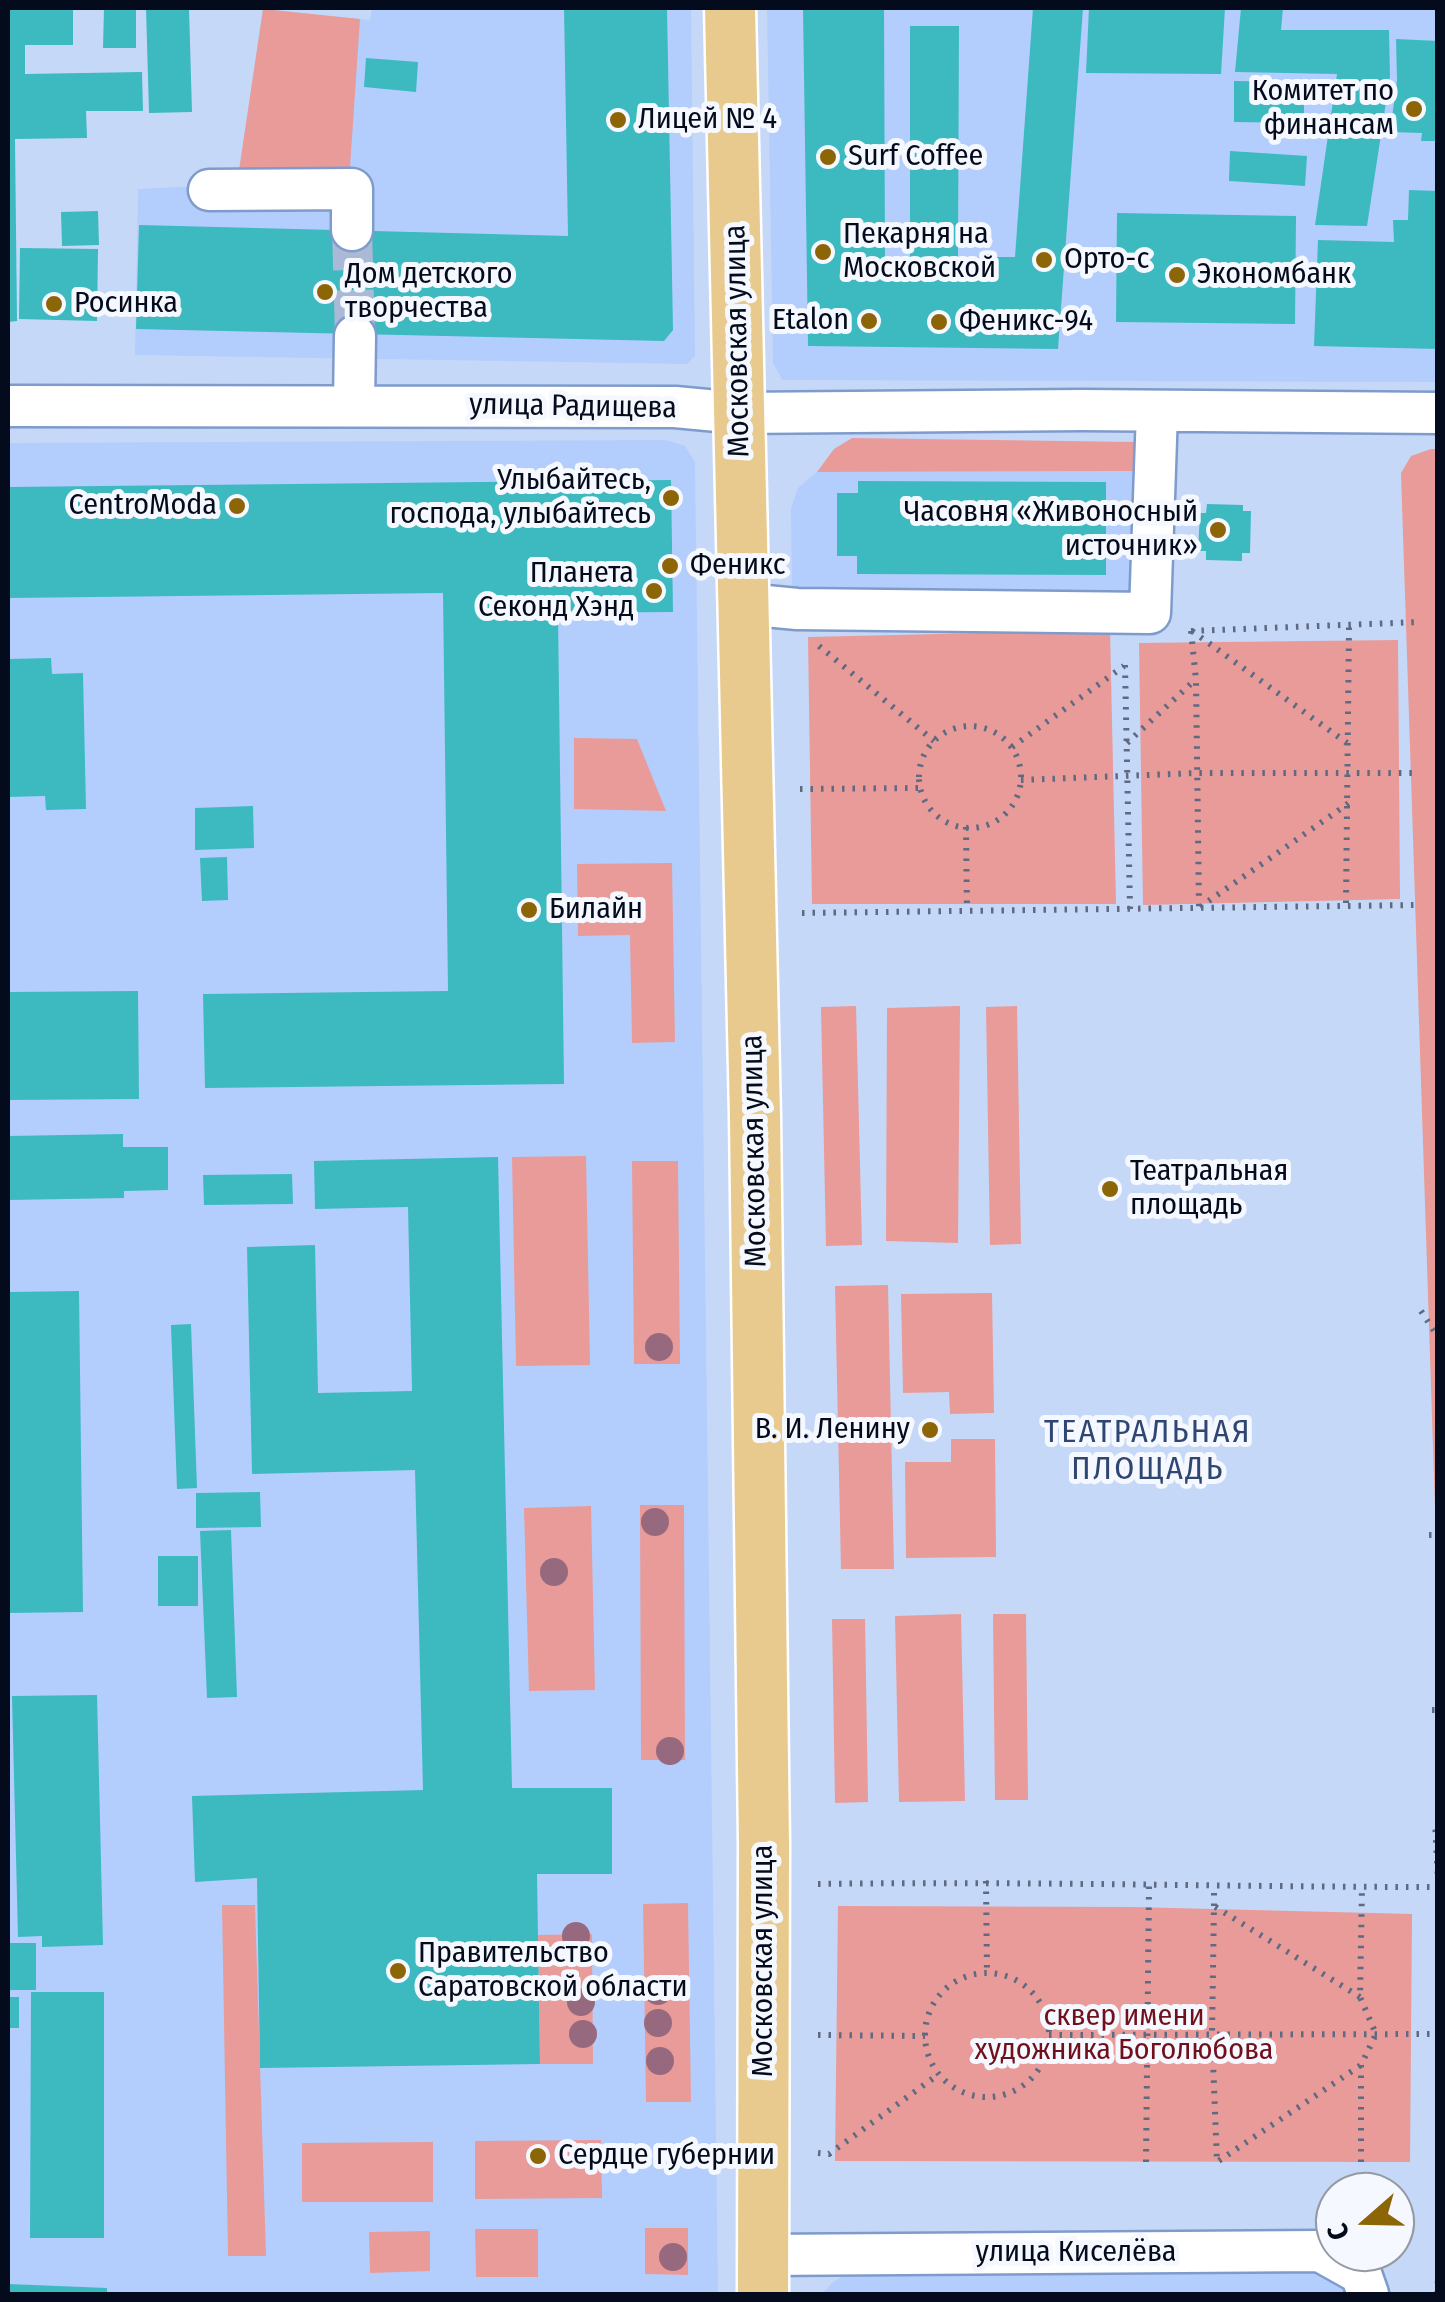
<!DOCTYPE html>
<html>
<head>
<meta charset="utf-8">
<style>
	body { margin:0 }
	#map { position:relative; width:1445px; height:2302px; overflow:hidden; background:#c6d8f7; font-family:"Fira Sans Condensed",sans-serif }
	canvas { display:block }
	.frame { position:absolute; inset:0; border:10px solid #040b1c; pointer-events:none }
	.north { position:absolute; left:1315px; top:2172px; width:100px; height:100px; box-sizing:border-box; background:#f5f8fe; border:2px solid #9599a4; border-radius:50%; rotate:250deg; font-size:28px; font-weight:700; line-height:40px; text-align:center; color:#040b1c }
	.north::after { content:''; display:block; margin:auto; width:35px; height:45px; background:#8c6506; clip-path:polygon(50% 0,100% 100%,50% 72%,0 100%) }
</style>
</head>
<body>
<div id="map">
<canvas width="1445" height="2302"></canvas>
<div class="frame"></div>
<div class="north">С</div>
</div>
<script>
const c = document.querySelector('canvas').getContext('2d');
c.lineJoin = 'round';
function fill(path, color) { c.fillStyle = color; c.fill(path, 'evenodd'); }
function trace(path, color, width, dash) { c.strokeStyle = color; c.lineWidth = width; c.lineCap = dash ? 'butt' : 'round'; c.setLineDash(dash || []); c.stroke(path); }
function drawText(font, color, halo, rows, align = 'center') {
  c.font = font + ' "Fira Sans Condensed",sans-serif'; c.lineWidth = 10; c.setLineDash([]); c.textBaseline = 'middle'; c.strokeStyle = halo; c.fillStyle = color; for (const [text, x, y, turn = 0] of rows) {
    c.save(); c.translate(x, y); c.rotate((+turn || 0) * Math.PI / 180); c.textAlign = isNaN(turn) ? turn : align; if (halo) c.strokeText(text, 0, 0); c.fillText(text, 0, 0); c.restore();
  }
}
fill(new Path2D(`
	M372,8H691L695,356L687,364L135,355L138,189L237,184L263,9L370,20Z
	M767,8H1437V382L782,380L773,363Z
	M666,440L685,446L695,462L718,2294H8V443Z
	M1134,471L1131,602L792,597L791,508L798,488L817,472Z
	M1309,2270L1327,2276L1345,2290V2294H822L833,2282L848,2273Z`), '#b3cefc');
fill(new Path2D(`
	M263,9L360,19L349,182L237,184Z
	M852,438L1134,442V471L817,472L834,449Z
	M1431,449H1438L1437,1569L1401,473L1411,456Z
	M1110,630L1116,904H812L808,637Z
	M1398,640L1400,899L1143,905L1139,643Z
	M574,738L637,739L666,811L574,809Z
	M672,863L675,1042L632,1043L630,935L578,936L577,864Z
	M856,1006L862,1245L826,1246L821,1007Z
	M960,1006L958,1243L886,1241L887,1008Z
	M1017,1006L1021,1244L990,1245L986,1007Z
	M586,1156L590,1365L516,1366L512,1157Z
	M632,1161H678L680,1364H634Z
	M888,1285L894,1569H841L835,1286Z
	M992,1293L994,1413L950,1414L949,1392L903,1393L901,1294Z
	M951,1439H995L996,1557L906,1558L905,1462H951Z
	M640,1505H684L685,1760H641Z
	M591,1506L595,1690L529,1691L524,1508Z
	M961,1614L965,1801L899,1802L895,1616Z
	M993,1614H1026L1028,1800H995Z
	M832,1619H865L868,1802L835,1803Z
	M688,1903L691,2102H646L643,1904Z
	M222,1905H255L266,2256H228Z
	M838,1906L1133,1907L1412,1914L1410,2162L835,2161Z
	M592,1934L593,2064H540L538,1935Z
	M601,2140L602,2198L475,2199V2141Z
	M433,2142V2202H302V2143Z
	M645,2228H688V2275L645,2274Z
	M475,2229H538V2277H476Z
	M430,2231V2271L370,2273L369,2232Z`), '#e89b99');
fill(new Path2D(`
	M8,8H73V45H25V74L142,72L143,111H86L87,138L15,139L17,321L8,322Z
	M104,8H136V48H103Z
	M146,8H189L192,112L149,113Z
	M564,8H667L673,330L664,341L136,329L139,225L568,236Z
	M803,8H884L885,257H910V26H959L958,257H1015L1033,8H1083L1058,349L808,346Z
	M1089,8H1225L1221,74L1086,73Z
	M1241,8H1283L1281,30H1389L1390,76L1367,226L1315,225L1337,74L1235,72Z
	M1396,39L1438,41V141H1421L1422,133L1390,132L1397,80Z
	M366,58L418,62L416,92L364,87Z
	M1234,81L1304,82V123L1234,122Z
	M1230,151L1307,156L1305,186L1229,181Z
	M1409,190L1438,191V349L1314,346L1318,240L1394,242L1393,220H1408Z
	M98,211L99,245L62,246L61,212Z
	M1117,213L1296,216L1295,324L1116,322Z
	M20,248L98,249L97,321L19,319Z
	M671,480L673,612L558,613L564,1084L205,1088L203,994L448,991L443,593L8,598V487Z
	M858,481L1106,482V575L857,574V556H837V493H858Z
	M1207,504L1243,505V511H1251L1250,553H1242V561L1206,560V551H1198L1200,513H1206Z
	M51,658L52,674L83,673L86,809L46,810L45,796L8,797V659Z
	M253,806L254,848L195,850V808Z
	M227,857L228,900L202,901L200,858Z
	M138,991L139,1099L8,1100V992Z
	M123,1134V1147H168V1190L124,1191V1198L8,1200V1136Z
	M498,1157L512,1788H612V1874H537L540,2064L260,2068L257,1878L195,1882L192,1796L423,1790L415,1470L252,1474L247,1247L315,1245L318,1393L412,1391L408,1207L315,1209L314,1161Z
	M292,1174L293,1204L204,1205L203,1175Z
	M79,1291L83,1612L8,1613V1292Z
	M191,1324L197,1488L177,1489L171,1325Z
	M260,1492L261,1527L196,1528V1493Z
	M231,1530L237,1697L207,1698L200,1531Z
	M158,1556H198V1606H158Z
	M97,1695L103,1945L42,1947V1936L18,1937L12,1696Z
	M8,1943H36V1990H8Z
	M31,1992H104V2238H30Z
	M8,1997H19V2028H8Z
	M8,2284L107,2288V2294H8Z`), '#3db9c0');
trace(new Path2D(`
	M352,230L355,336`), '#a9b9d6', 40, [40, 20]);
const minor = new Path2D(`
	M209,190L352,189V230
	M8,406L675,407L739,413L1082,410L1438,413
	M354,406L355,336
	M745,604L797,609L1150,613L1157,411
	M763,2255L1320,2251L1361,2274L1368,2294`);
const major = new Path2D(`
	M730,8L755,1116L764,1844L763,2294`);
trace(minor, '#7f9bcc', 45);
trace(major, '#fff', 55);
trace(new Path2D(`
	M1191,631L1196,680L1199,908
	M1191,631L1419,622
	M1192,631L1347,743
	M819,646L934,741
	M1125,665L1130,909
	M919 777a51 51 0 1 1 102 0a51 51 0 1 1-102 0Z
	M1127,743L1195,680
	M1012,747L1124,666
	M1021,780L1198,773H1418
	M800,789L920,788
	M966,827L967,911
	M1346,903L1349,625
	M1200,907L1349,803
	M802,913L1418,905
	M1421,1311L1438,1337
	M1429,1535H1438
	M1432,1710H1438
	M1438,1822H1435L1438,1880
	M986,1881L987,1973
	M818,1884C1025,1881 1231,1887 1438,1887
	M1214,1906V1887
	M925 2035a62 62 0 1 1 124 0a62 62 0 1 1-124 0Z
	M1360,1997L1214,1906L1212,2035L1217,2162L1361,2065
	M818,2035L925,2036
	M1049,2035L1438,2034
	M818,2153L829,2154L939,2074
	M1146,2162L1149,1885
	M1361,2162V2065L1376,2034L1360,1997L1362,1887
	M1437,2294L1438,2278`), '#5e6a81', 6, [2.5, 8]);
trace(minor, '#fff', 40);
trace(major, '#e8ca8e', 50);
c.fillStyle = '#97697e';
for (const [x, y] of [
	[659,1347],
	[655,1522],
	[554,1572],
	[670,1751],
	[576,1936],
	[658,1991],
	[581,2002],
	[658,2023],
	[583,2034],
	[660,2061],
	[673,2257]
]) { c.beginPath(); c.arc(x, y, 14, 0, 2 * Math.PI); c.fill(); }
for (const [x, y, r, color] of [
	[1414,109,10,"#8c6506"],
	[618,120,10,"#8c6506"],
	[828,157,10,"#8c6506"],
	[823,252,10,"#8c6506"],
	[1044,260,10,"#8c6506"],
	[1177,275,10,"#8c6506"],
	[325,292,10,"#8c6506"],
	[54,304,10,"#8c6506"],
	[869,321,10,"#8c6506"],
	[939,322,10,"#8c6506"],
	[671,498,10,"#8c6506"],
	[237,506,10,"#8c6506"],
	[1218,530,10,"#8c6506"],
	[670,566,10,"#8c6506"],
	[654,591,10,"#8c6506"],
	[529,910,10,"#8c6506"],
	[1110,1189,10,"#8c6506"],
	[930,1430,10,"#8c6506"],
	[398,1971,10,"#8c6506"],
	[538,2156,10,"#8c6506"]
]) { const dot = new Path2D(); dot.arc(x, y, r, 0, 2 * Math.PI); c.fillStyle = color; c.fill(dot); trace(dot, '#f5f8fe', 4); }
drawText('30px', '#040b1c', '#f5f8fe', [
	["Комитет по",1394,92,"right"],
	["финансам",1394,126,"right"],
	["Лицей № 4",638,120],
	["Surf Coffee",848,157],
	["Пекарня на",843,235],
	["Московской",843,269],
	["Орто-с",1064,260],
	["Дом детского",345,275],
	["творчества",345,309],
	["Экономбанк",1197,275],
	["Росинка",74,304],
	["Etalon",849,321,"right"],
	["Феникс-94",959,322],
	["Улыбайтесь,",651,481,"right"],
	["господа, улыбайтесь",651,515,"right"],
	["CentroModa",217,506,"right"],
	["Часовня «Живоносный",1198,513,"right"],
	["источник»",1198,547,"right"],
	["Феникс",690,566],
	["Планета",634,574,"right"],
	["Секонд Хэнд",634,608,"right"],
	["Билайн",549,910],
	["Театральная",1130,1172],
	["площадь",1130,1206],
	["В. И. Ленину",910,1430,"right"],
	["Правительство",418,1954],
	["Саратовской области",418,1988],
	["Сердце губернии",558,2156]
], 'left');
drawText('30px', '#040b1c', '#f5f8fe', [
	["Московская улица",738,341,-91],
	["улица Радищева",573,407,1],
	["Московская улица",755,1151,-91],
	["Московская улица",764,1961,-90],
	["улица Киселёва",1076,2253]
]);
drawText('30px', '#710f1b', '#f5f8fe', [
	["сквер имени",1124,2017],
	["художника Боголюбова",1124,2051]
]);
c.letterSpacing = '2.5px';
drawText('32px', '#2e4671', '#f5f8fe', [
	["ТЕАТРАЛЬНАЯ",1148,1433],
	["ПЛОЩАДЬ",1148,1470]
]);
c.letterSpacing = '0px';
</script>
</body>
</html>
